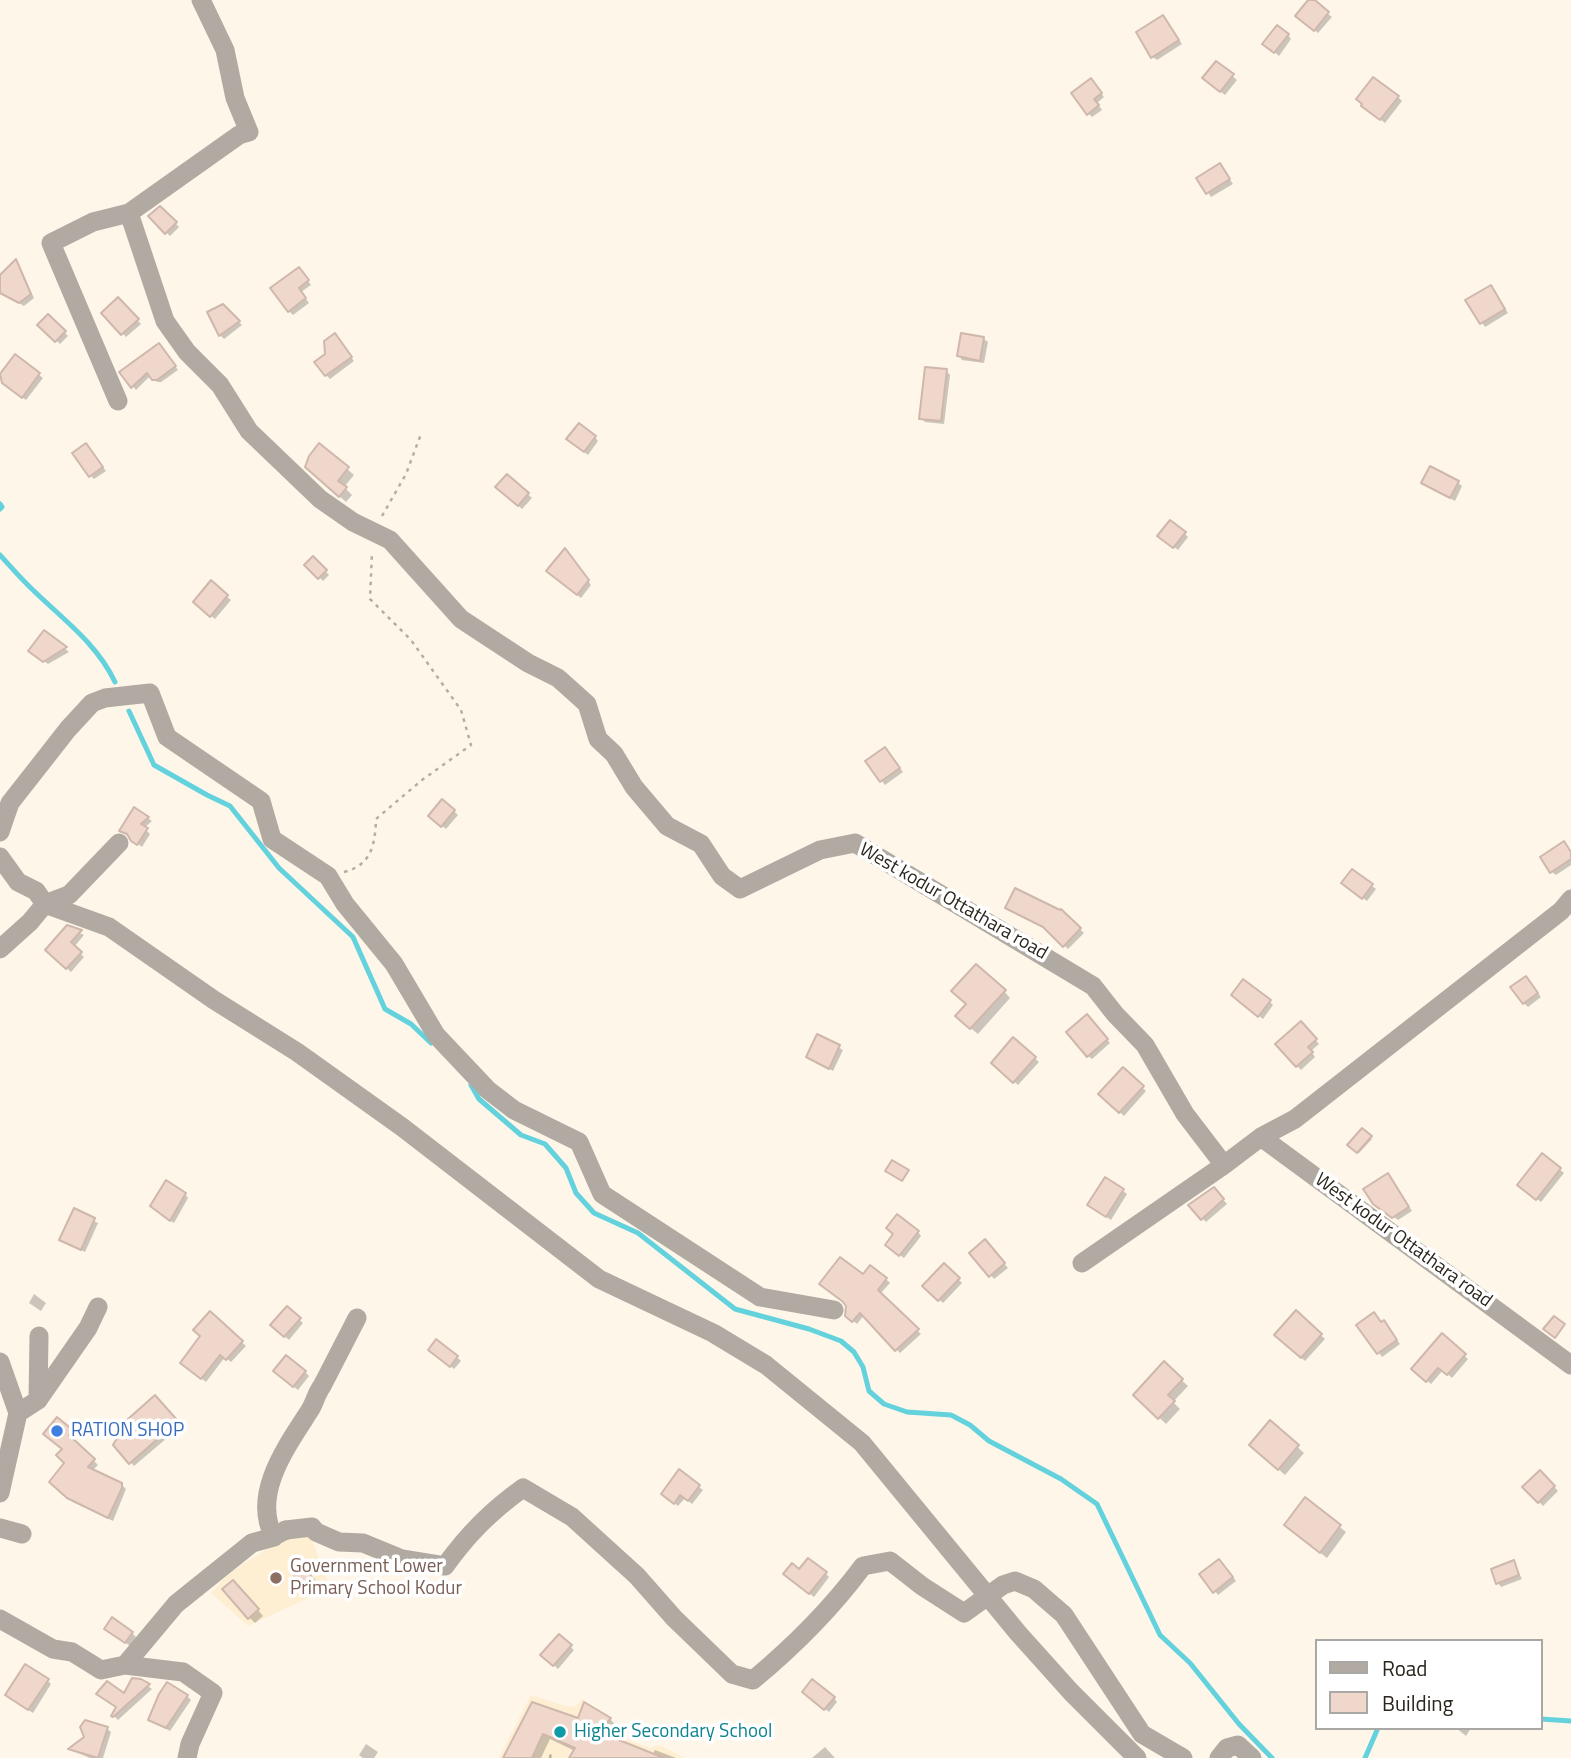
<!DOCTYPE html>
<html>
<head>
<meta charset="utf-8">
<style>
	body { margin:0 }
	#map { position:relative; width:1571px; height:1758px; overflow:hidden; background:#fef6e9; font-family:"Titillium Web",sans-serif }
	canvas { display:block }
	.legend { position:absolute; left:1315px; top:1639px; width:228px; height:91px; box-sizing:border-box; background:#fff; border:2px solid #aaa8a5; margin:0; padding:9px 12px; list-style:none; font-size:21px; color:#2a251d }
	.legend li { display:flex; align-items:center; gap:14px; height:35px }
	.legend b { width:35px; border:2px solid #aaa8a5 }
</style>
</head>
<body>
<div id="map">
<canvas width="1571" height="1758"></canvas>
<ul class="legend">
<li><b style="height:9px;background:#b1aaa2"></b>Road</li>
<li><b style="height:19px;background:#efd7cb"></b>Building</li>
</ul>
</div>
<script>
const c = document.querySelector('canvas').getContext('2d');
c.lineJoin = 'round';
function fill(path, color) { c.fillStyle = color; c.fill(path, 'evenodd'); }
function trace(path, color, width, dash) { c.strokeStyle = color; c.lineWidth = width; c.lineCap = dash ? 'butt' : 'round'; c.setLineDash(dash || []); c.stroke(path); }
function drawText(font, color, halo, rows, align = 'center') {
  c.font = font + ' "Titillium Web",sans-serif'; c.lineWidth = 7; c.setLineDash([]); c.textBaseline = 'middle'; c.strokeStyle = halo; c.fillStyle = color; for (const [text, x, y, turn = 0] of rows) {
    c.save(); c.translate(x, y); c.rotate((+turn || 0) * Math.PI / 180); c.textAlign = isNaN(turn) ? turn : align; if (halo) c.strokeText(text, 0, 0); c.fillText(text, 0, 0); c.restore();
  }
}
fill(new Path2D(`
	M308,1530L328,1582L319,1593L248,1626L211,1593L229,1573L277,1543Z
	M531,1695L569,1707L576,1706L582,1699L611,1718L609,1727L614,1734L650,1748L659,1745L668,1749L684,1758H499Z`), '#ffefd2');
fill(new Path2D(`
	M1310,0L1332,17L1318,33L1301,19Z
	M1163,17L1182,44L1157,60L1153,57Z
	M1288,35L1291,39L1279,56L1268,47Z
	M1217,63L1237,80L1225,95L1208,82Z
	M1094,84L1104,97L1097,103L1102,110L1092,117L1088,113Z
	M1398,97L1402,101L1385,123L1367,109Z
	M1220,165L1233,184L1211,197L1199,178Z
	M160,208L179,227L170,236L150,216Z
	M16,261L34,298L24,306L1,292Z
	M303,274L311,285L301,292L309,303L293,315L289,311Z
	M1494,291L1508,313L1485,327L1468,301Z
	M118,300L141,324L126,337L103,313Z
	M223,306L242,325L224,339L220,335Z
	M48,316L68,336L60,344L40,325Z
	M338,339L354,361L330,379L326,375L327,355Z
	M984,339L988,342L984,363L962,360L959,356Z
	M162,348L178,370L161,382H157L151,375L136,390L121,372Z
	M15,357L43,378L26,400L8,387Z
	M946,371L950,375L944,424L925,422L921,418Z
	M595,437L598,441L588,455L572,443Z
	M319,445L354,475L344,487L352,495L346,502L313,473Z
	M90,449L106,471L94,479L91,476Z
	M507,476L532,498L522,509L498,487Z
	M1423,483H1458L1462,486L1455,501Z
	M1184,533L1188,537L1178,550L1164,539Z
	M569,554L591,585L581,598L552,575Z
	M313,558L329,575L323,581L307,565Z
	M211,583L231,600L215,619L199,606Z
	M44,632L69,652L48,664L34,654Z
	M889,753L903,772L885,785L867,762Z
	M443,801L458,815L446,829L430,816Z
	M134,809L152,821L144,828L150,834L142,847L121,831Z
	M1571,852V865L1556,875L1552,872Z
	M1352,871L1376,889L1367,901L1347,886Z
	M1007,907L1061,911L1084,933L1068,949L1049,931Z
	M67,927L84,935L74,947L84,957L71,972L47,950Z
	M1529,982L1541,997L1528,1007L1524,1003Z
	M1004,991L1010,998L978,1034L963,1022Z
	M1237,999L1270,1002L1273,1005L1263,1019Z
	M1091,1020L1110,1043L1092,1059L1088,1056Z
	M1301,1023L1319,1044L1311,1051L1315,1057L1301,1070L1277,1044Z
	M818,1036L843,1050L833,1071L808,1057Z
	M1013,1039L1039,1062L1018,1085L993,1062Z
	M1123,1070L1146,1091L1124,1116L1100,1094Z
	M1362,1130L1372,1139L1359,1153L1350,1145Z
	M1542,1155L1564,1173L1541,1202L1523,1188Z
	M1391,1179L1412,1211L1398,1220L1374,1203Z
	M1214,1189L1227,1204L1206,1222L1202,1218Z
	M1123,1191L1127,1194L1111,1220L1093,1208Z
	M185,1194L188,1198L174,1223L156,1210Z
	M74,1210L98,1223L85,1252L61,1239Z
	M918,1232L921,1236L904,1258L891,1249Z
	M988,1245L1008,1268L994,1279L991,1275Z
	M944,1265L962,1283L943,1303L925,1286Z
	M863,1277L886,1279L890,1283L880,1294L921,1334L900,1353L864,1315L857,1324L851,1319L845,1302Z
	M34,1294L46,1303L41,1311L29,1303Z
	M287,1308L303,1323L289,1340L272,1325Z
	M1296,1313L1325,1339L1305,1361L1277,1335Z
	M210,1314L246,1346L231,1362L225,1357L206,1382L186,1366L203,1336Z
	M1381,1324L1387,1326L1400,1344L1382,1357L1359,1325Z
	M1442,1336L1468,1359L1452,1378L1443,1370L1431,1384L1414,1369Z
	M434,1353L457,1357L461,1361L454,1369Z
	M1164,1364L1188,1386L1173,1402L1180,1409L1166,1424L1135,1395Z
	M305,1372L309,1376L298,1390L279,1375Z
	M155,1397L181,1426L134,1466L115,1445Z
	M57,1420L76,1436L73,1440L98,1465L92,1471L121,1484L126,1489L113,1521L73,1502L51,1481L66,1463Z
	M1270,1422L1304,1453L1285,1475L1258,1451Z
	M679,1472L703,1490L692,1504L685,1498L678,1506L667,1497Z
	M1540,1472L1558,1491L1543,1506L1524,1487Z
	M1305,1500L1346,1532L1327,1558L1292,1531Z
	M1513,1562L1522,1579L1501,1587L1498,1583Z
	M1223,1565L1236,1581L1218,1595L1215,1591Z
	M800,1571L825,1573L829,1577L814,1597L789,1578Z
	M309,1573L315,1579L319,1592L306,1596L300,1589Z
	M239,1588L263,1616L255,1623L249,1617Z
	M110,1632L132,1633L136,1637L130,1646Z
	M559,1637L574,1650L558,1669L543,1655Z
	M47,1680L51,1684L33,1713L11,1699Z
	M141,1681L152,1689L118,1720L114,1716L125,1696Z
	M187,1696L191,1700L170,1731L150,1720Z
	M808,1696L834,1698L837,1702L829,1712Z
	M533,1704L579,1720L610,1719L616,1725L606,1736L653,1754L655,1750L676,1758H571L575,1751L550,1739L541,1758H505Z
	M1456,1728H1471L1466,1736Z
	M107,1729L111,1732L103,1758H90L71,1750Z
	M366,1744L378,1752L374,1758H363L359,1755Z
	M825,1747L835,1758H812Z`), '#0003');
trace(new Path2D(`
	M0,504L2,507L0,509
	M0,555C11,567 22,580 34,591C64,620 97,644 115,682
	M129,711L154,765L207,795L230,806L279,868L353,937L385,1009L411,1024L431,1043
	M471,1085L479,1099L521,1135L545,1144L566,1168L576,1193L594,1213L638,1233L735,1309L809,1329L841,1341L854,1352L863,1367L869,1391L884,1404L907,1412L951,1415L970,1425L989,1441L1061,1479L1097,1504L1160,1635L1190,1663L1239,1724L1272,1758
	M1541,1719L1571,1721
	M1365,1758L1378,1728`), '#63d2dd', 5);
const building = new Path2D(`
	M1308,0H1315L1329,12L1314,31L1295,16Z
	M1163,15L1179,40L1151,58L1136,32Z
	M1277,25L1289,34L1274,53L1262,44Z
	M1216,61L1234,74L1220,92L1202,78Z
	M1373,77L1399,96L1380,120L1361,106L1362,104L1356,99Z
	M1091,78L1102,93L1094,99L1099,105L1087,115L1071,93Z
	M1220,163L1230,179L1206,194L1196,178Z
	M160,206L177,222L165,234L148,216Z
	M16,259L31,294L19,303L0,293V275Z
	M299,267L309,280L299,288L306,298L288,312L270,288Z
	M1491,285L1505,309L1480,324L1465,300Z
	M118,297L139,319L121,335L101,313Z
	M223,304L240,321L219,336L207,312Z
	M48,314L66,331L55,342L37,325Z
	M335,333L352,357L325,376L314,362L325,354L324,341Z
	M961,333L984,337L980,361L957,356Z
	M159,343L176,366L157,380H152L147,373L131,388L119,372Z
	M15,354L40,373L22,398L2,383L0,374Z
	M925,367L947,369L941,421L919,419Z
	M579,423L596,436L584,452L566,439Z
	M86,443L103,467L89,477L72,453Z
	M319,443L349,467L338,481L347,487L339,497L305,467L309,456Z
	M1430,466L1459,481L1450,498L1421,483Z
	M507,474L529,493L518,506L495,487Z
	M1170,520L1186,532L1173,548L1157,536Z
	M565,548L589,580L577,595L546,571Z
	M313,556L327,570L318,579L304,565Z
	M211,580L228,595L210,617L193,602Z
	M44,630L67,647L43,662L28,651Z
	M885,747L900,768L880,782L865,761Z
	M442,799L455,810L441,827L428,816Z
	M134,807L149,817L141,824L148,828L137,845L131,841L127,834L119,831Z
	M1564,841L1571,852V859L1550,873L1540,857Z
	M1352,869L1373,884L1362,899L1341,883Z
	M1015,888L1060,910L1061,909L1081,928L1063,947L1043,927L1005,908Z
	M67,925L82,930L71,942L82,952L66,969L45,950Z
	M976,964L1006,990L970,1029L955,1016L966,1004L951,991Z
	M1526,976L1538,993L1523,1004L1510,987Z
	M1243,979L1271,1000L1258,1017L1231,995Z
	M1087,1014L1108,1039L1087,1057L1066,1032Z
	M1301,1021L1317,1039L1308,1047L1313,1052L1296,1067L1275,1044Z
	M817,1034L840,1045L829,1069L806,1057Z
	M1013,1037L1036,1057L1013,1083L991,1063Z
	M1123,1067L1144,1086L1119,1113L1098,1094Z
	M1362,1128L1372,1136L1357,1153L1347,1145Z
	M1542,1153L1561,1168L1536,1200L1517,1185Z
	M892,1160L909,1170L902,1181L885,1171Z
	M1388,1173L1409,1207L1392,1218L1373,1204L1363,1189Z
	M1105,1177L1124,1189L1106,1217L1087,1205Z
	M166,1180L186,1193L170,1221L150,1206Z
	M1214,1187L1224,1199L1201,1220L1188,1205Z
	M74,1208L95,1218L81,1250L59,1240Z
	M897,1214L919,1231L899,1256L885,1245L893,1234L886,1228Z
	M985,1239L1005,1263L989,1277L969,1253Z
	M840,1257L863,1274L870,1265L887,1278L878,1290L919,1329L895,1351L860,1313L852,1322L845,1316L846,1306L842,1301L819,1284Z
	M944,1263L960,1278L938,1301L922,1286Z
	M287,1306L301,1318L284,1337L270,1325Z
	M1296,1310L1322,1334L1301,1358L1274,1335Z
	M210,1311L243,1341L226,1360L220,1355L201,1379L180,1363L200,1336L193,1330Z
	M1374,1312L1381,1322L1384,1320L1397,1340L1377,1354L1356,1325Z
	M1554,1316L1565,1324L1555,1338L1543,1329Z
	M1442,1333L1466,1354L1447,1375L1438,1368L1426,1382L1411,1369Z
	M436,1339L458,1356L450,1367L428,1350Z
	M286,1355L306,1371L293,1387L273,1371Z
	M1164,1361L1183,1379L1168,1395L1175,1401L1158,1419L1133,1395Z
	M155,1395L178,1421L129,1464L113,1445L128,1419Z
	M57,1417L73,1430L69,1435L95,1459L88,1467L122,1483V1488L108,1518L67,1498L49,1482L64,1463L56,1455L62,1449L43,1434Z
	M1270,1420L1299,1445L1278,1470L1249,1445Z
	M679,1469L700,1485L688,1501L680,1495L674,1504L661,1494Z
	M1540,1470L1555,1486L1538,1503L1522,1487Z
	M1305,1497L1341,1525L1320,1553L1284,1525Z
	M808,1558L827,1572L809,1594L783,1574L792,1563L799,1569Z
	M1219,1559L1233,1577L1213,1593L1199,1574Z
	M1514,1560L1519,1575L1496,1584L1491,1569Z
	M309,1571L314,1585L299,1590L294,1576Z
	M233,1580L259,1609L248,1619L222,1589Z
	M112,1617L133,1632L125,1643L104,1629Z
	M559,1634L572,1645L553,1666L540,1655Z
	M25,1664L49,1679L28,1710L5,1695Z
	M132,1678L141,1679L150,1684L113,1717L111,1716L116,1707L96,1694L107,1681L124,1693Z
	M812,1679L835,1697L824,1710L802,1692Z
	M167,1682L188,1695L166,1728L148,1720L159,1694Z
	M532,1702L578,1718L584,1702L611,1718L599,1732L664,1758H569L575,1748L543,1734L532,1758H503Z
	M85,1720L108,1727L98,1758L68,1749L84,1737L80,1727Z`);
fill(building, '#efd7cb');
trace(building, '#cfb7ac', 2);
trace(new Path2D(`
	M382,516L406,474L421,434
	M344,872C372,865 375,844 376,819L422,780L471,745L461,710L411,640L370,599L372,552
	M550,1758L551,1753`), '#b5aea3', 2.5, [3.5, 5]);
trace(new Path2D(`
	M201,0L225,50L235,98L249,132L239,135L129,213L165,321L187,352L220,385L249,431L320,499L353,522L390,540L461,619L528,663L558,678L587,704L598,739L614,754L634,787L667,826L701,844L722,876L740,889L820,850L855,843L1093,986L1115,1014L1145,1045L1185,1114L1224,1165L1261,1137L1295,1119L1561,911L1571,899
	M118,401L51,243L93,222L129,213
	M0,832L10,803L68,729L92,703L105,698L150,693L167,737L261,801L272,839L328,876L345,904L394,964L436,1035L488,1090L514,1110L579,1142L602,1194L760,1297L834,1310
	M119,843L69,895L45,904L109,927L214,1000L297,1052L402,1127L599,1279L713,1333L766,1365L862,1443L1018,1633L1071,1692L1137,1758
	M0,857L18,882L36,891L45,904L30,922L0,949
	M1261,1137L1571,1365
	M1082,1263L1224,1165
	M0,1362L18,1413L0,1493
	M38,1400L39,1336
	M18,1413L38,1400L88,1328L98,1307
	M0,1528L22,1534
	M286,1530L312,1527L316,1532L339,1542L363,1543L402,1559L445,1566C468,1534 491,1511 523,1488L572,1517L637,1576L674,1618L732,1674L753,1680C794,1646 831,1609 863,1566L890,1561L922,1586L964,1613L1003,1585L1015,1581L1034,1589L1064,1615L1142,1734L1183,1758
	M0,1619L53,1649L72,1652L101,1670L125,1665L183,1672L213,1693L190,1744L187,1758
	M125,1665L176,1604L252,1543L274,1537C251,1494 287,1446 310,1410C315,1402 316,1394 322,1386L357,1318
	M1219,1758L1227,1748L1238,1745L1252,1758`), '#b1aaa2', 19);
trace(new Path2D(`
	M272,1537L286,1530`), '#b1aaa2', 19);
for (const [x, y, r, color] of [
	[57,1431,7,"#3f7fe0"],
	[276,1578,7,"#8d6e63"],
	[560,1732,7,"#0f9aa8"]
]) { const dot = new Path2D(); dot.arc(x, y, r, 0, 2 * Math.PI); c.fillStyle = color; c.fill(dot); trace(dot, '#fff', 2.5); }
drawText('19px', '#2a251d', '#fff', [
	["West kodur Ottathara road",953,902,30],
	["West kodur Ottathara road",1403,1241,36]
]);
drawText('19px', '#366cbe', '#fff', [
	["RATION SHOP",71,1431]
], 'left');
drawText('19px', '#785e54', '#fff', [
	["Government Lower",290,1567],
	["Primary School Kodur",290,1589]
], 'left');
drawText('19px', '#0d838f', '#fff', [
	["Higher Secondary School",574,1732]
], 'left');
</script>
</body>
</html>
